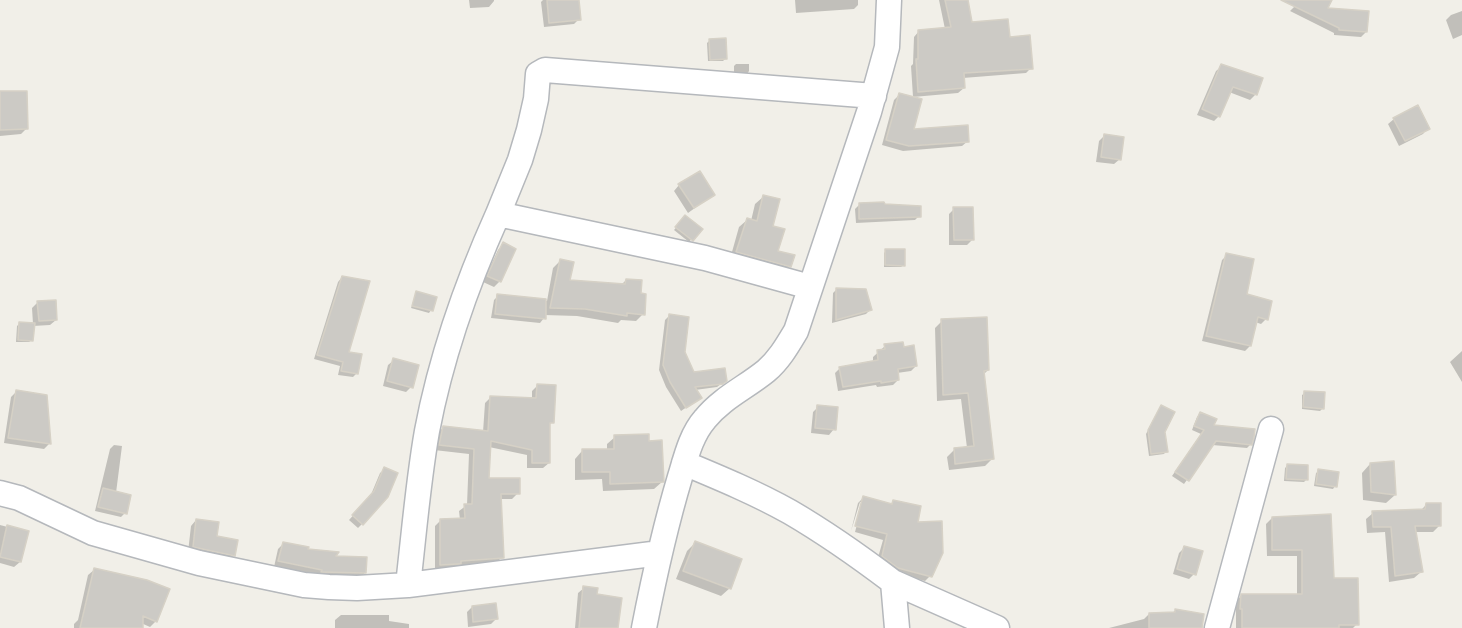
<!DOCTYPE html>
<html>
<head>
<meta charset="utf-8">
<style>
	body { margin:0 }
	canvas { display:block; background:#f1efe8 }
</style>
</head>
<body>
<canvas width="1462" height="628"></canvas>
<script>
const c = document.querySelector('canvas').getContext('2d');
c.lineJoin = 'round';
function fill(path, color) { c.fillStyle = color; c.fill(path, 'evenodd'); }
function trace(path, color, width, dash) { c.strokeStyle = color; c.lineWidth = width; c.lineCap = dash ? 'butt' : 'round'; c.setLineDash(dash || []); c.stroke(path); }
fill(new Path2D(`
	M469,0H494V1L489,7L470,8Z
	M543,0H577L579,19L574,24L544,27L541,2Z
	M795,0H858V5L854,9L796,13Z
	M939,0H966L970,23L1008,38L1031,68L1026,73L963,78L964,88L958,93L913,97L911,66L913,64L914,37L919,31L945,29Z
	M1301,0H1330L1326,9L1366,32L1361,37L1334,35V33L1290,11Z
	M1462,11V35L1453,39L1446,20L1451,15Z
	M710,40L726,58L723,61H708L707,43Z
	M736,64H749V71L747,74L734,73V66Z
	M1222,66L1256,94L1250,100L1229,92L1219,116L1214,121L1197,115L1216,71Z
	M0,92L27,128L21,134L0,136Z
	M900,94L912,131L968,141L962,146L903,151L882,145L894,100Z
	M1394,119L1428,128L1423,134L1399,146L1388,124Z
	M1104,136L1120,159L1114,164L1096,162L1099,141Z
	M679,185L713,195L688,213L674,191Z
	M763,197L776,252L790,266L782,274L730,259L739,227L747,220L751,221L755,204Z
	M859,205L919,216L915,220L856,223L855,209Z
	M954,209L973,239L967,245H949V214Z
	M685,217L700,230L689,242L674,230Z
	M503,244L500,281L494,287L483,282L498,250Z
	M886,251L904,265L901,267H884V253Z
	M1227,255L1245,296L1266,319L1261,324L1255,322L1250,346L1245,351L1202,341L1222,260Z
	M560,261L568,281L621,285L626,280L640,295L643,314L636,321L621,320L618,323L577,316L544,315V318L540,323L491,318L494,300L498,296L547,301L553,268Z
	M342,277L347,354L357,373L353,377L338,375L340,366L314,359L338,282Z
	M837,289L870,310L866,314L832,323L833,293Z
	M417,293L431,310L429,313L411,308Z
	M38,302L56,320L50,325L33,326L32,340L29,342H16L17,326L20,323L33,324L32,308Z
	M669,316L693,373L725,381L717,387L695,390L700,398L681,411L666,387L659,370L665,320Z
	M942,321L988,370L983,375L992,459L985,466L949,470L947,457L954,450L967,448L961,399L937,401L935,328Z
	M885,346L903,348L916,366L911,371L897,373L898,380L893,385L877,387L876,385L838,391L835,373L840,368L873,363V357Z
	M1462,351V382L1450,362Z
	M394,360L411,387L406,392L383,386L388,365Z
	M538,385L552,422L549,425V463L543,468H527V455L489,447L488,479L518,493L512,499H500L502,557L496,563L457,566L454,569L435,570V526L441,520H460L459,511L467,505L469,454L434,450L437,433L443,428L483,432L485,403L491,397L532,400V391Z
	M16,392L46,397L49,444L44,449L4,443L11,397Z
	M1305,393L1323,408L1320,411L1302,409V395Z
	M818,407L834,429L829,435L811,433L813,412Z
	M1159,409L1166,451L1164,454L1149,456L1146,434Z
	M1201,413L1212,426L1251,444L1247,448L1212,445L1184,484L1172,476L1201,434L1192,430L1197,417Z
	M615,437L662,482L654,489L603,491L602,479L575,480V459L582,451L607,450V444Z
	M114,445L122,446L116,493L125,513L121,517L95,511L110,449Z
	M1370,464L1395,495L1386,503L1363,500L1362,473Z
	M1288,465L1306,480L1304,482L1284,481L1285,468Z
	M385,469L362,524L358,528L349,520L370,497L380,473Z
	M1319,471L1335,486L1333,489L1314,486L1316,473Z
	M863,498L890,505L893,501L916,524L930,576L925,581L892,572L877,561L883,540L855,532L863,502H860L851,531L858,503Z
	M1426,505L1440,525L1433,532H1414L1421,572L1414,578L1389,582L1385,532L1367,533L1366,519L1373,513L1421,510Z
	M1272,518L1332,580L1357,624L1353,628H1236V601L1242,595H1297V556H1267L1266,524Z
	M196,520L234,555L228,561L188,552L191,526Z
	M0,525L27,532L20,562L14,567L0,563Z
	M695,543L730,588L721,596L676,579L687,551Z
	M283,544L333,557L365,573L359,578L317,577L274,567L278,549Z
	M1185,547L1194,574L1189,579L1173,574L1179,553Z
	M94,570L156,621L150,627L141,623V628H74V624L78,620L88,575Z
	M584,588L596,595L616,628H575L578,593Z
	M472,607L496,619L491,624L468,627L467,612Z
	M1176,610L1200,628H1109L1144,619L1149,614L1172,613Z
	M341,615H389V621L409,624V628H335V620Z`), '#0003');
const building = new Path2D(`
	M547,0H579L581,20L549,23Z
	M945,0H968L972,22L1008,19L1010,37L1030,35L1033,69L964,73L965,88L918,92L916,59H918V30L951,27Z
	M1281,0H1332L1328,8L1369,11L1367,32L1339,30V28Z
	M726,38L727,59L710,60L709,39Z
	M1221,64L1263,78L1257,95L1233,87L1220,117L1202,109Z
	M0,91H27L28,129L0,130Z
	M899,93L922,99L914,129L968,125L969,142L909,146L886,140Z
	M1418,105L1430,129L1405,141L1393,118Z
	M1104,134L1124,137L1121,160L1101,157Z
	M700,171L715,195L694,208L678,184Z
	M763,195L780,199L773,226L785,229L778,251L795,255L791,267L736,252L747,218L757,221Z
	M884,202L885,204L921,206V217L859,219V203Z
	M953,207H973L974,240H954Z
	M685,215L703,229L693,241L675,227Z
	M503,242L516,249L501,282L487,276Z
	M885,249H905V266L885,265Z
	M1226,253L1254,259L1247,294L1272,301L1268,320L1258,317L1251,346L1206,336Z
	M560,259L574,262L570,280L625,284L626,279L642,280L641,293L646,294L645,315L627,313V316L585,309L550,308Z
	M342,276L370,281L349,352L362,354L358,374L341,371L343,362L317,355Z
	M836,288L866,289L872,310L836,320Z
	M416,291L437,297L433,311L412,306Z
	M497,294L546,299V319L495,314Z
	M56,300L57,320L39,321L37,301Z
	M669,314L689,317L685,352L694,372L725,368L727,381L723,384L695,387L702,398L686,408L670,382L663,365Z
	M987,317L989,370L984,371L994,459L955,464L954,448L974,446L968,393L943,395L941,319Z
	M19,322L35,323L33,341L18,340Z
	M903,342L904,347L914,345L917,366L898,369L899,380L881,383V381L843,387L839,367L878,360L877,350L885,349L884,344Z
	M393,358L419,365L413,388L387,381Z
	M537,384L556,385L554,423H550V463H532V450L491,441L489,478H520V494H501L504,558L461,561V564H458L440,565V519L465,518L464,504H472L474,449L439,445L443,426L488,431L490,396L536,398Z
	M16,390L47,395L51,444L8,438Z
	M1304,391L1325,392L1324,409L1303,407Z
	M817,405L838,407L836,430L815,428Z
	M1161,405L1175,412L1165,432L1168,452L1151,454L1148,430Z
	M1200,412L1217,419L1214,425L1255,429L1254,438L1252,445L1216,441L1189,481L1175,472L1204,430L1194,426Z
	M649,434V441L662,440L664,482L610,484V472H582V449H614V435Z
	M1394,461L1396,495L1371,492L1370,463Z
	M1287,464L1308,465V480L1286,479Z
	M384,467L398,473L388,497L363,525L352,515L374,491Z
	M1318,469L1339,472L1337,487L1316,484Z
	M103,488L131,495L127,514L98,507Z
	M863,496L892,504L893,500L921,506L918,522L942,521L943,553L932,577L898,568L882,556L887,534L855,526Z
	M1426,503H1441V526H1415L1423,572L1395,576L1391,527H1373L1372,511L1425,509Z
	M1331,514L1334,578H1358L1359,625H1339V628H1242V609H1240L1241,594H1302V550H1272V517Z
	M196,519L219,522L217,536L238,540L235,556L193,547Z
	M7,525L29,531L21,562L0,557Z
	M695,541L742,559L731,589L683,571Z
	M283,542L309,547L308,549L339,552L336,556L367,557L366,573L321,572L322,570L278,561Z
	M1184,546L1203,551L1196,575L1177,569Z
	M94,568L147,580L170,589L157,622L143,616V628H80Z
	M583,586L598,588L597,594L622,598L618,628H579Z
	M496,603L498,619L473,622L472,606Z
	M1175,609L1204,614L1202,628H1149V613L1175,612Z`);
fill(building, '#cccac5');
trace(building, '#d6d1c6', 1.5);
const minor = new Path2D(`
	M498,214L520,160L529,130L536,99L538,74L545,70L874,96
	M684,463C720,478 756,493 790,512C826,533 860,557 893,582L897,628
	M0,493L19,498L93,533L199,563L304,585L329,587L357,588L408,585L660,553
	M893,582L997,628
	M408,585C414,534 418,482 427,431C441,357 467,283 498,214L705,258L810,287
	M644,628C654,577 665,527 680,477C686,457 691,435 705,419C722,398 745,388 766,371C779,360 787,346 796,331L869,112L887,47L889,0
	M1217,628L1271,429`);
trace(minor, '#b5b8bc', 27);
trace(minor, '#fff', 24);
</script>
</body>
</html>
